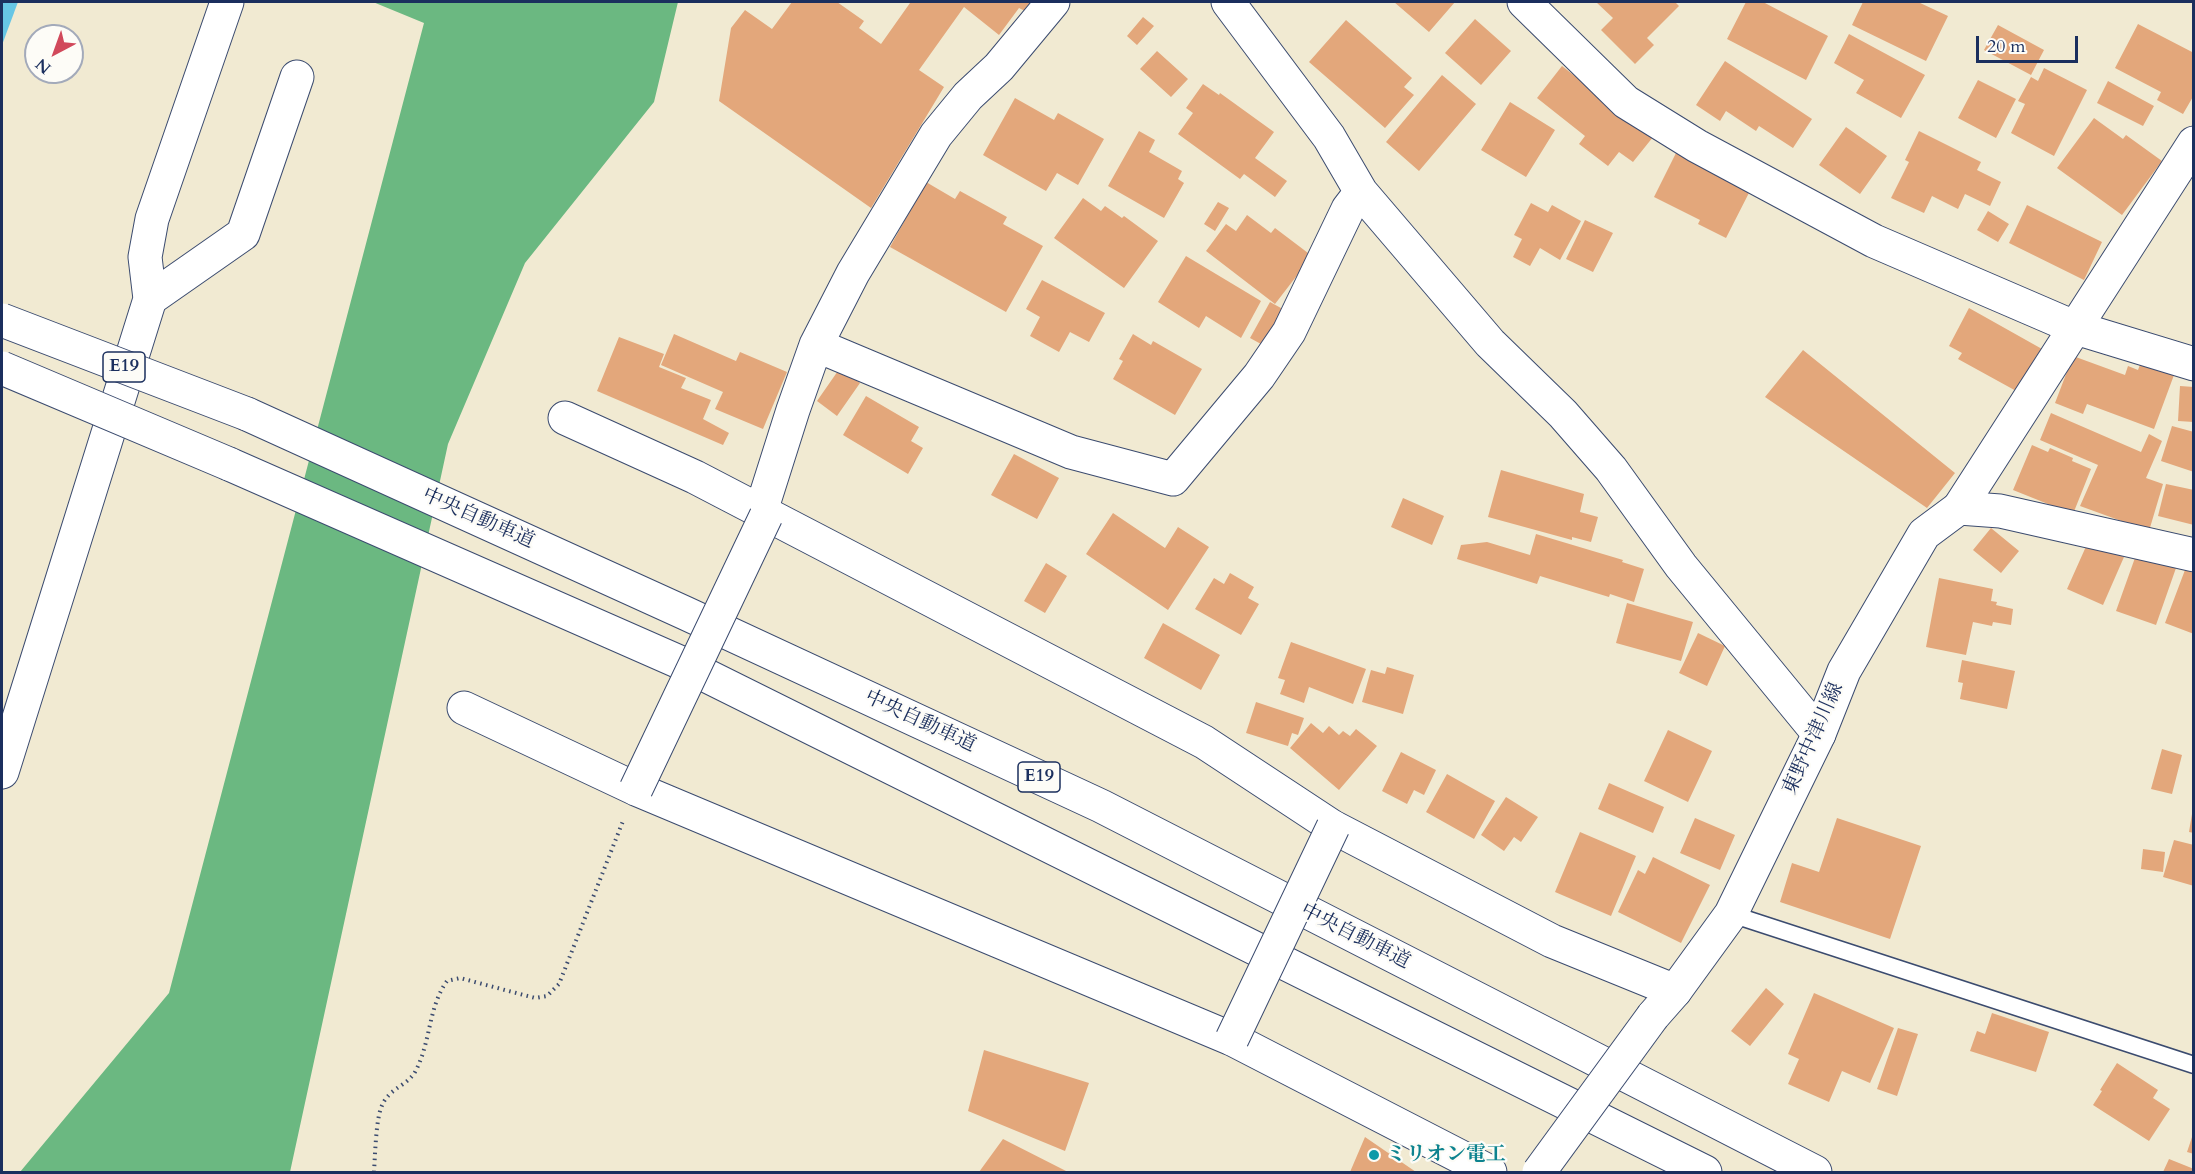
<!DOCTYPE html>
<html>
<head>
<meta charset="utf-8">
<style>
	body { margin:0 }
	#map { position:relative; width:2195px; height:1174px; overflow:hidden; background:#f1ead2; font-family:Cardo,serif }
	canvas { display:block }
	.frame { position:absolute; inset:0; border:3px solid #1b2f5e; pointer-events:none }
	.north { position:absolute; left:24px; top:24px; width:60px; height:60px; box-sizing:border-box; background:#fdfcf7; border:2px solid #a3aaba; border-radius:50%; rotate:221deg; font-size:16px; font-weight:700; line-height:24px; text-align:center; color:#1b2f5e }
	.north::after { content:''; display:block; margin:auto; width:21px; height:27px; background:#d1495b; clip-path:polygon(50% 0,100% 100%,50% 72%,0 100%) }
	.scale { position:absolute; left:1976px; top:36px; width:102px; height:27px; box-sizing:border-box; border:3px solid #1b2f5e; border-top:0; padding-left:8px; font-size:18px; line-height:21px; white-space:nowrap; color:#1b2f5e; -webkit-text-stroke:4px #fdfcf7; paint-order:stroke }
</style>
</head>
<body>
<div id="map">
<canvas width="2195" height="1174"></canvas>
<div class="frame"></div>
<div class="north">N</div>
<div class="scale">20 m</div>
</div>
<script>
const c = document.querySelector('canvas').getContext('2d');
c.lineJoin = 'round';
function fill(path, color) { c.fillStyle = color; c.fill(path, 'evenodd'); }
function trace(path, color, width, dash) { c.strokeStyle = color; c.lineWidth = width; c.lineCap = dash ? 'butt' : 'round'; c.setLineDash(dash || []); c.stroke(path); }
function drawText(font, color, halo, rows, align = 'center') {
  c.font = font + ' Cardo,"Noto Serif JP",serif'; c.lineWidth = 4.5; c.setLineDash([]); c.textBaseline = 'middle'; c.strokeStyle = halo; c.fillStyle = color; for (const [text, x, y, turn = 0] of rows) {
    c.save(); c.translate(x, y); c.rotate((+turn || 0) * Math.PI / 180); c.textAlign = isNaN(turn) ? turn : align; if (halo) c.strokeText(text, 0, 0); c.fillText(text, 0, 0); c.restore();
  }
}
fill(new Path2D(`
	M373,2H678L654,102L525,263L448,444L290,1172H20L169,993L424,23Z`), '#6bb881');
fill(new Path2D(`
	M2,2H18L2,45Z`), '#67c6e5');
fill(new Path2D(`
	M792,2H837L864,21L859,28L881,44L910,3L908,2H1032L1025,11L1019,8L999,35L964,7L919,70L944,87L871,208L719,101L731,28L745,10L772,29Z
	M1394,2H1455L1429,32Z
	M1596,2H1675L1679,6L1647,38L1654,45L1635,64L1601,30L1613,18Z
	M1746,2H1763L1828,36L1806,80L1727,39Z
	M1863,2H1918L1948,16L1926,61L1852,25Z
	M1143,17L1154,26L1137,45L1127,36Z
	M1475,19L1511,51L1481,85L1445,53Z
	M1346,20L1412,78L1404,87L1414,95L1385,128L1309,62Z
	M2138,24L2194,53V95L2183,114L2157,100L2161,92L2115,68Z
	M1998,25L2044,50L2031,75L1984,50Z
	M1849,34L1925,75L1901,118L1856,93L1864,80L1834,63Z
	M1157,51L1188,79L1171,97L1140,69Z
	M1725,61L1812,119L1793,148L1759,126L1756,131L1726,111L1720,121L1696,105Z
	M1562,66L1653,137L1633,162L1619,152L1608,166L1579,144L1585,136L1537,98Z
	M2044,68L2087,90L2054,156L2011,133L2025,104L2018,101L2031,77L2038,81Z
	M1442,75L1476,104L1419,171L1386,142Z
	M1978,80L2016,99L1996,138L1958,118Z
	M2108,81L2154,106L2143,126L2097,103Z
	M1203,84L1219,95L1220,93L1274,132L1255,158L1287,181L1275,197L1244,174L1240,179L1178,134L1193,113L1186,108Z
	M1015,98L1054,120L1058,113L1104,139L1078,185L1057,173L1046,191L983,155Z
	M1510,102L1555,130L1526,177L1481,150Z
	M2094,118L2123,139L2126,135L2162,161L2122,215L2057,168Z
	M1846,127L1887,156L1860,194L1819,165Z
	M1139,131L1155,140L1149,152L1182,171L1178,179L1184,183L1164,218L1108,186Z
	M1919,131L1981,162L1977,170L2001,182L1990,206L1965,194L1958,209L1932,196L1924,213L1891,198L1909,162L1905,160Z
	M1680,145L1754,183L1726,238L1698,224L1700,220L1654,197Z
	M926,182L955,199L960,191L1007,217L1003,224L1043,246L1006,312L890,247Z
	M1083,198L1101,211L1105,206L1122,218L1124,216L1158,241L1124,288L1054,238Z
	M1218,202L1229,208L1215,231L1204,224Z
	M1531,203L1548,212L1552,205L1581,221L1560,260L1540,248L1530,266L1513,257L1522,239L1514,235Z
	M2027,205L2102,242L2084,280L2009,243Z
	M1988,211L2009,224L1998,242L1977,230Z
	M1247,215L1271,233L1275,228L1312,256L1275,304L1206,251L1226,224L1236,231Z
	M1585,220L1613,233L1593,272L1566,259Z
	M1186,256L1261,301L1241,338L1206,316L1199,328L1158,302Z
	M1042,280L1105,313L1089,342L1070,332L1059,352L1030,336L1040,317L1026,309Z
	M1270,302L1290,313L1270,349L1250,338Z
	M1969,308L2042,349L2018,392L1958,359L1962,353L1949,346Z
	M674,334L736,361L740,352L787,372L763,429L715,409L723,392L661,365Z
	M1133,334L1151,345L1153,341L1202,369L1175,415L1113,379L1123,361L1119,359Z
	M619,337L664,354L659,367L686,378L681,388L711,400L703,419L729,433L723,445L597,391Z
	M1803,350L1955,473L1927,508L1765,397Z
	M2073,356L2125,375L2128,366L2138,370L2141,362L2174,375L2154,429L2087,404L2083,414L2055,403Z
	M840,368L860,383L837,416L817,401Z
	M2180,386L2194,387V422L2178,421Z
	M866,396L919,427L911,441L923,448L908,474L843,435Z
	M2051,413L2141,452L2149,434L2162,441L2146,478L2163,484L2149,531L2080,506L2098,465L2040,440Z
	M2172,426L2194,432V472L2161,461Z
	M2032,445L2048,452L2050,448L2073,458L2072,461L2091,469L2073,514L2013,490Z
	M1014,454L1059,478L1037,519L991,495Z
	M1501,470L1584,494L1580,512L1598,517L1591,542L1572,537V540L1488,517Z
	M2166,484L2194,490V525L2158,516Z
	M1403,498L1444,516L1432,545L1391,527Z
	M1113,513L1165,548L1178,527L1209,547L1168,610L1086,554Z
	M1991,528L2019,551L2001,573L1973,550Z
	M1536,534L1623,560L1622,562L1644,569L1634,602L1610,594L1609,597L1540,576L1537,584L1457,559L1461,545L1487,542L1530,555Z
	M2088,542L2124,557L2103,605L2067,589Z
	M2136,555L2176,568L2156,625L2116,611Z
	M1046,563L1067,576L1045,613L1024,601Z
	M2185,570L2194,573V634L2165,623Z
	M1230,573L1254,587L1248,598L1259,604L1241,635L1195,609L1214,578L1224,584Z
	M1939,578L1993,589L1991,601L1997,602L1996,605L2013,609L2011,625L1993,622L1992,626L1973,622L1966,655L1926,647Z
	M1627,603L1693,622L1681,661L1616,643Z
	M1163,623L1220,655L1201,690L1144,658Z
	M1698,633L1725,646L1707,686L1679,673Z
	M1291,642L1366,669L1353,704L1309,687L1304,703L1280,694L1285,680L1278,678Z
	M1962,660L2015,671L2007,709L1960,699L1963,683L1958,682Z
	M1387,667L1414,675L1403,714L1362,702L1371,670L1385,674Z
	M1256,702L1304,718L1298,735L1292,733L1288,746L1246,733Z
	M1311,723L1323,733L1329,726L1339,735L1343,731L1350,736L1356,729L1377,746L1339,790L1290,748Z
	M1668,730L1712,751L1688,802L1644,781Z
	M2162,749L2182,755L2172,794L2151,789Z
	M1401,752L1436,770L1424,795L1414,790L1407,804L1382,791Z
	M1447,774L1495,801L1474,839L1426,812Z
	M1609,783L1664,807L1653,833L1598,809Z
	M1506,797L1538,817L1521,842L1514,837L1504,851L1481,835Z
	M2192,814H2194V833L2189,832Z
	M1695,818L1735,835L1720,870L1680,853Z
	M1837,818L1921,846L1890,939L1780,902L1792,863L1819,872Z
	M1580,832L1636,856L1611,916L1555,892Z
	M2174,840L2194,845V886L2163,877Z
	M2143,849L2165,852L2163,872L2141,869Z
	M1653,857L1710,885L1681,943L1618,912L1638,870L1645,874Z
	M1766,988L1784,1004L1750,1046L1731,1031Z
	M1814,993L1894,1028L1870,1083L1842,1071L1829,1102L1788,1084L1799,1059L1788,1054Z
	M1992,1013L2049,1032L2036,1072L1970,1051L1977,1031L1985,1034Z
	M1898,1028L1918,1034L1897,1096L1877,1089Z
	M984,1050L1089,1083L1065,1151L968,1111Z
	M2117,1063L2158,1090L2153,1098L2170,1109L2149,1141L2093,1105L2102,1091L2100,1090Z
	M2194,1131V1154L2187,1152Z
	M1365,1137L1416,1172H1350Z
	M1003,1139L1068,1172H979Z
	M2169,1159L2194,1169V1172H2163Z`), '#e3a77b');
const lane = new Path2D(`
	M1731,914L2194,1065`);
const street = new Path2D(`
	M1228,2L1329,137L1361,192L1490,343L1563,414L1611,469L1681,566L1819,734
	M1524,2L1626,102L1697,146L1874,241L2076,328L2194,364
	M150,299L145,257L152,219L227,2
	M816,345L1071,452L1173,479L1259,376L1289,332L1348,209L1361,192
	M565,418L695,477L1204,742L1333,827L1552,941L1675,991
	M1959,508L2194,143
	M761,511L793,410L816,345L853,273L936,135L968,96L999,67L1053,2
	M464,708L636,789L1232,1039L1490,1172
	M2,772L150,299L243,234L297,77`);
const secondary = new Path2D(`
	M1653,1016L1675,991L1731,914L1819,734L1844,671L1924,534L1959,508L2000,511L2194,555`);
const highway = new Path2D(`
	M247,414L685,613L1101,806L1815,1172
	M229,464L677,661L1705,1172`);
trace(lane, '#3b4b6f', 19);
trace(street, '#3b4b6f', 35);
trace(secondary, '#3b4b6f', 35);
trace(highway, '#3b4b6f', 35);
trace(new Path2D(`
	M374,1172C375,1156 376,1121 381,1108C388,1088 406,1087 415,1072C431,1043 428,1007 447,981L460,978L535,998L547,996L559,984L623,821`), '#3b4b6f', 4, [1.5, 4.5]);
trace(lane, '#fff', 16);
trace(street, '#fff', 33);
trace(secondary, '#fff', 33);
trace(highway, '#fff', 33);
const streetBridge = new Path2D(`
	M636,789L766,516
	M1232,1039L1333,827`);
const secondaryBridge = new Path2D(`
	M1539,1172L1653,1016`);
const highwayBridge = new Path2D(`
	M2,320L247,414
	M2,368L229,464`);
trace(streetBridge, '#3b4b6f', 35, []);
trace(secondaryBridge, '#3b4b6f', 35, []);
trace(highwayBridge, '#3b4b6f', 35, []);
trace(streetBridge, '#fff', 33);
trace(secondaryBridge, '#fff', 33);
trace(highwayBridge, '#fff', 33);
for (const [x, y, r, color] of [
	[1374,1155,6,"#0f9aa8"]
]) { const dot = new Path2D(); dot.arc(x, y, r, 0, 2 * Math.PI); c.fillStyle = color; c.fill(dot); trace(dot, '#fdfcf7', 2); }
for (const [x, y, w] of [
	[124,367,42],
	[1039,777,42]
]) { const box = new Path2D(); box.roundRect(x - w / 2, y - 15, w, 30, 4.5); c.fillStyle = '#fdfcf7'; c.fill(box); trace(box, '#1b2f5e', 1.5); }
drawText('bold 18px', '#1b2f5e', null, [
	["E19",124,367],
	["E19",1039,777]
]);
drawText('20px', '#1b2f5e', '#fdfcf7', [
	["中央自動車道",478,519,24],
	["中央自動車道",920,722,25],
	["東野中津川線",1814,739,-66],
	["中央自動車道",1355,937,27]
]);
drawText('bold 20px', '#0d838f', '#fdfcf7', [
	["ミリオン電工",1386,1155]
], 'left');
</script>
</body>
</html>
